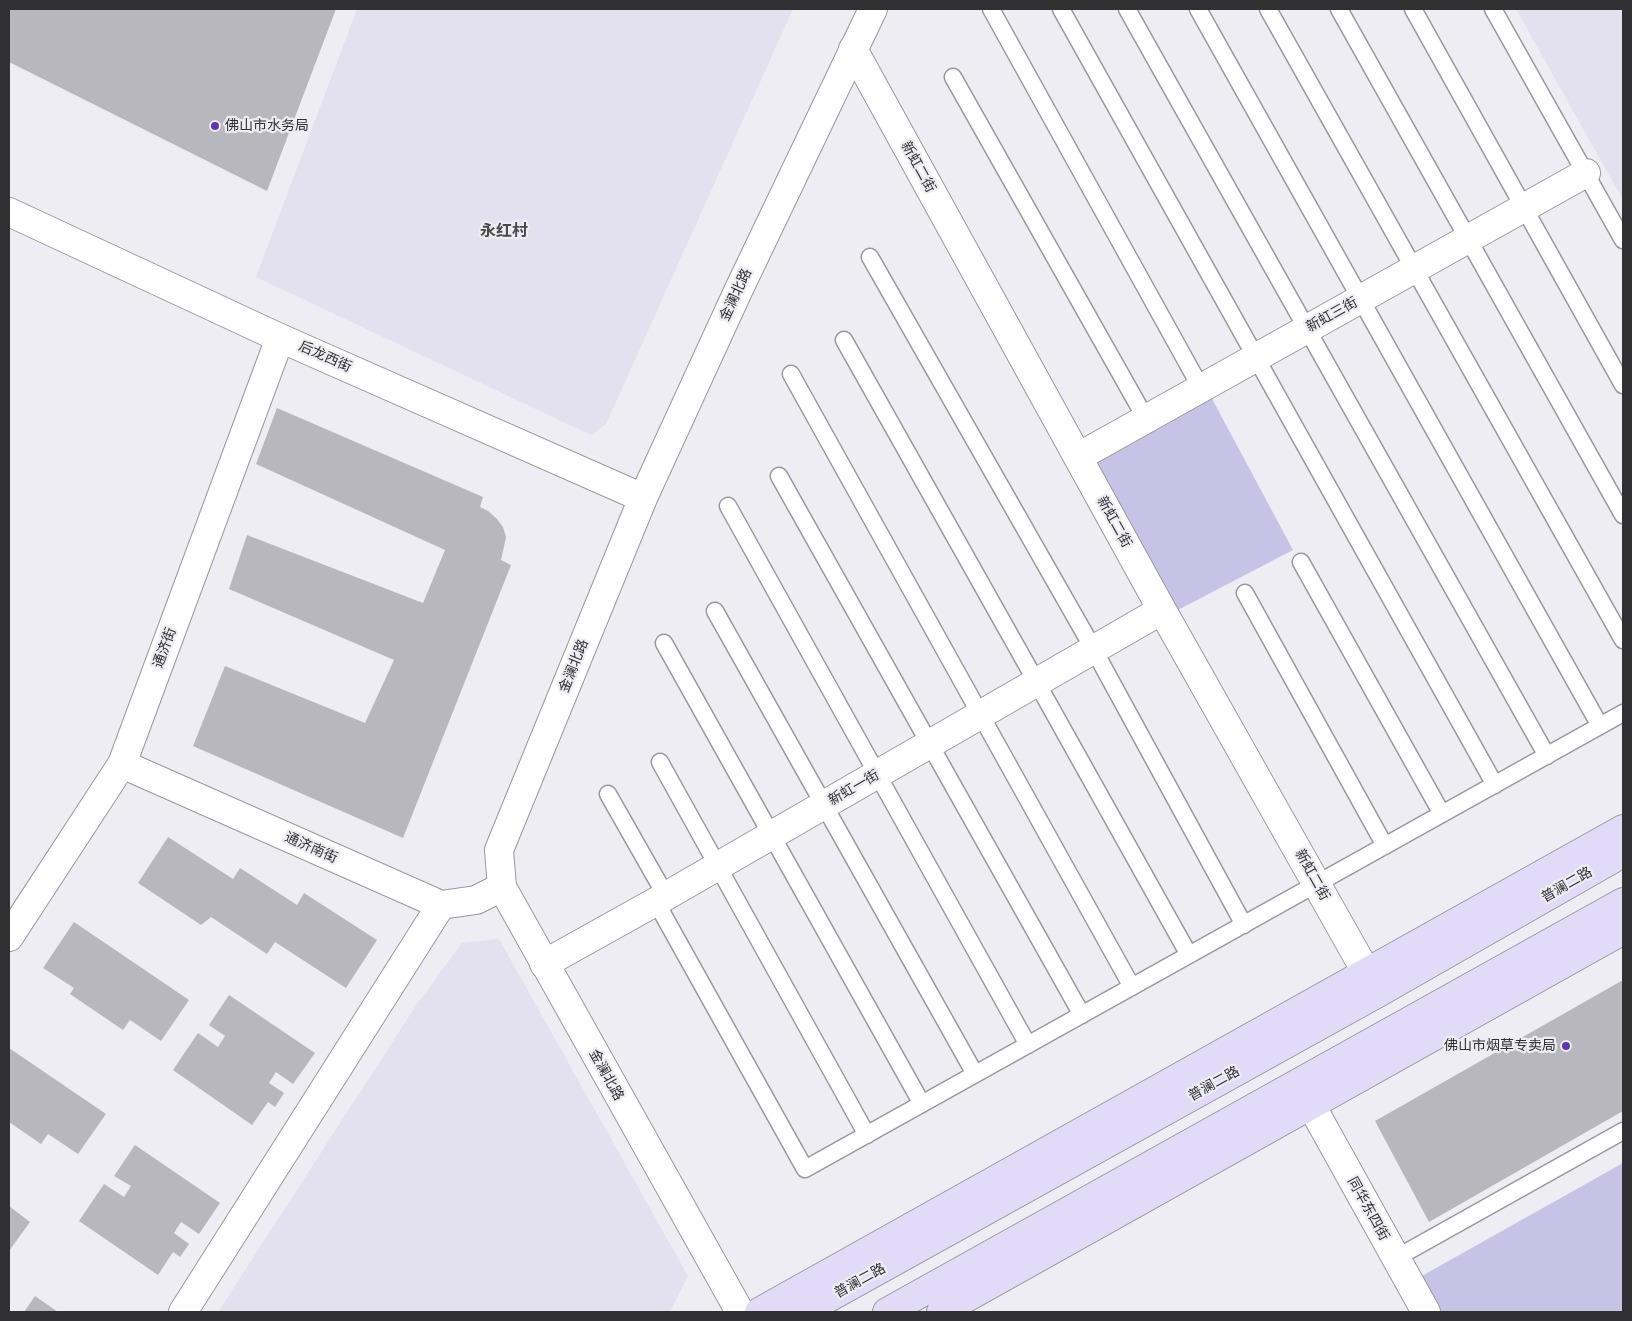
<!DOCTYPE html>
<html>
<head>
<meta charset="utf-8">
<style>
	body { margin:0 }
	#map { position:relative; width:1632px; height:1321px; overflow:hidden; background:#ededf3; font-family:"Fira Sans",sans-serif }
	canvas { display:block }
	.frame { position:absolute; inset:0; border:10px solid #302f32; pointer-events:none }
</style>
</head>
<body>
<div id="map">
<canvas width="1632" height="1321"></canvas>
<div class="frame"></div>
</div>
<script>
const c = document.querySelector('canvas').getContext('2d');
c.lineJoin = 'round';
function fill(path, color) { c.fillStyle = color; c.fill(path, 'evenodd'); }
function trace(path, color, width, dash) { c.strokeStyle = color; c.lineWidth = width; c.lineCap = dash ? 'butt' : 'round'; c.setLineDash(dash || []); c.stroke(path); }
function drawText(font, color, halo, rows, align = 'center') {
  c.font = font + ' "Fira Sans","Noto Sans SC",sans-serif'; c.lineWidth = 4.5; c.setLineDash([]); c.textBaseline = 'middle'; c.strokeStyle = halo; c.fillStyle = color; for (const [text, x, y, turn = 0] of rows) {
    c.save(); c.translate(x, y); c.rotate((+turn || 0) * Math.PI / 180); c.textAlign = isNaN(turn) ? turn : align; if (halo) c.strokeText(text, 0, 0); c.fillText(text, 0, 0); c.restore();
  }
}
fill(new Path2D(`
	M357,9H793L606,424L591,435L256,277Z
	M1516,9H1623V200Z
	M499,939L688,1276L670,1312H218L417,1004L462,943Z`), '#e3e1ef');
fill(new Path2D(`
	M1210,395L1293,550L1174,612L1090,462Z
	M1623,1163V1312H1440L1420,1277Z`), '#c7c3e6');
fill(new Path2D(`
	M9,9H336L267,191L9,62Z
	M277,408L483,497L480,507L488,511L497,519L503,527L506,537L501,560L511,565L403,838L193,746L225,666L365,723L394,660L229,589L247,535L423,603L445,550L256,464Z
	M168,837L233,879L240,868L297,905L304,893L377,940L346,988L275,942L267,954L211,917L201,925L138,883Z
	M74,922L189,1000L161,1041L130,1020L123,1030L70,994L74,988L43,968Z
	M1623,980V1111L1429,1222L1375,1121Z
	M229,995L315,1053L293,1084L276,1072L269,1083L284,1093L275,1107L268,1102L252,1125L173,1070L198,1033L218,1047L225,1036L209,1025Z
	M9,1048L106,1114L78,1154L48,1134L41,1144L9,1122Z
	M135,1145L220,1203L199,1234L181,1222L174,1233L189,1244L180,1257L173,1252L158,1275L79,1221L104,1184L124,1197L131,1186L114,1176Z
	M9,1206L30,1222L9,1251Z
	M35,1296L58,1312H24Z`), '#b8b7be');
const service = new Path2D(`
	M991,9L1201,388
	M1061,9L1495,785
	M1127,9L1547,756
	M1198,9L1600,726
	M1268,9L1623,640
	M1339,9L1623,515
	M1413,9L1623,385
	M1493,9L1623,240
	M953,77L1146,419
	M870,257L1094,650L1244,925
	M844,340L1037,683L1189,955
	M791,374L1132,987
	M779,476L1082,1015
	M728,506L1028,1045
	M1301,562L1442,814
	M1245,593L1385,846
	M715,611L975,1074
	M664,643L922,1104
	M660,762L867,1135
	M608,794L666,896
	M656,902L805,1169L1623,713
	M1396,1258L1623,1131`);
const minor = new Path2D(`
	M853,49L1162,610L1378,993
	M1078,457L1586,173
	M122,764L441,905L476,900L502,887
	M9,937L122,764L280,338
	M544,964L666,896L1162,610
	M1311,1105L1426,1312
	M183,1312L441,905`);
const tertiary = new Path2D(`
	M9,212L280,338L643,498
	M740,1312L502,887L499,850L643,498L739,289L873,9`);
const secondary = new Path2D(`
	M759,1312L1623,829
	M803,1312L1378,993L1623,853
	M887,1312L1623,902
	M941,1312L1620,932L1623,927`);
trace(service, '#99989e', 19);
trace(minor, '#99989e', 30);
trace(tertiary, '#99989e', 30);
trace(secondary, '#99989e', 30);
trace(service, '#fff', 16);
trace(minor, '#fff', 28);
trace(tertiary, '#fff', 28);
trace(secondary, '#e1dbf8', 28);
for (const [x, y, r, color] of [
	[215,126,5,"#5c37af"],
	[1566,1046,5,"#5c37af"]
]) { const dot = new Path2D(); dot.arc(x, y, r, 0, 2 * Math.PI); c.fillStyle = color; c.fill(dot); trace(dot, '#ededf3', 2); }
drawText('14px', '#302f32', '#ededf3', [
	["佛山市水务局",225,126],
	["佛山市烟草专卖局",1556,1046,"right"]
], 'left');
drawText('14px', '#302f32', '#ededf3', [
	["新虹二街",918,167,61],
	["金澜北路",736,295,-65],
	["新虹三街",1332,315,-29],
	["后龙西街",325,357,24],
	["新虹二街",1114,522,61],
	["通济街",165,648,-70],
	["金澜北路",574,666,-68],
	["新虹一街",854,788,-30],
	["通济南街",311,848,24],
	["新虹二街",1312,875,61],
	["普澜二路",1567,885,-30],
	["金澜北路",606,1075,61],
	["普澜二路",1214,1084,-29],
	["同华东四街",1368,1209,61],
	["普澜二路",860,1281,-29]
]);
drawText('bold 16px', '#4a494e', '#ededf3', [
	["永红村",504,232]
]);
</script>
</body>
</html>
